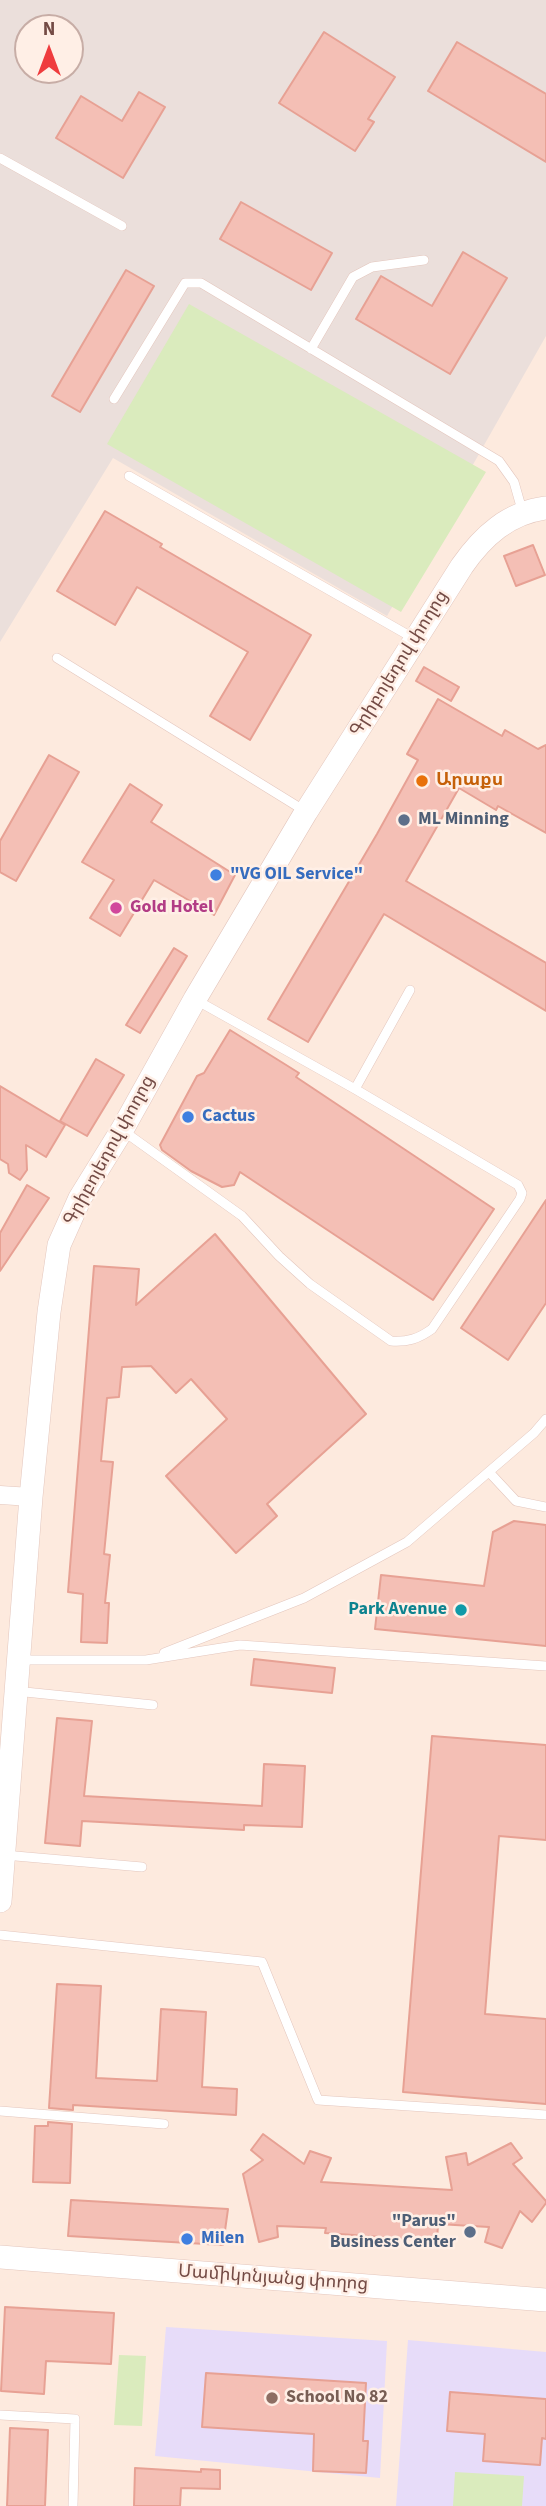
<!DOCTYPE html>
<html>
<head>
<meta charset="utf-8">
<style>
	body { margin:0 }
	#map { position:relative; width:546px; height:2506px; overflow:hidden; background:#fdeade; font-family:"Source Sans 3",sans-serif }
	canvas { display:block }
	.north { position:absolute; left:14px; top:14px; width:70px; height:70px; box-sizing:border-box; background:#ffefe6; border:2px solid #c7ada6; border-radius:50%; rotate:0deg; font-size:19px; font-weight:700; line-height:28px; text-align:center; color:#744b45 }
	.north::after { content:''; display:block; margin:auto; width:24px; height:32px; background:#ef3c3e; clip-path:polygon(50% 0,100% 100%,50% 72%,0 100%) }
</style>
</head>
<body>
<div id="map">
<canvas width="546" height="2506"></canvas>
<div class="north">N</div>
</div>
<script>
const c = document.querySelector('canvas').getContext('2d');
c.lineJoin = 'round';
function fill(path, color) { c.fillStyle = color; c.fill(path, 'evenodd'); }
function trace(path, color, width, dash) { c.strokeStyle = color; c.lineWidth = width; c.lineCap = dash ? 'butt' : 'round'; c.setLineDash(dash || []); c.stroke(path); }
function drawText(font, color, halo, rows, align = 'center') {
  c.font = font + ' "Source Sans 3","Noto Sans Armenian",sans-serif'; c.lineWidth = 5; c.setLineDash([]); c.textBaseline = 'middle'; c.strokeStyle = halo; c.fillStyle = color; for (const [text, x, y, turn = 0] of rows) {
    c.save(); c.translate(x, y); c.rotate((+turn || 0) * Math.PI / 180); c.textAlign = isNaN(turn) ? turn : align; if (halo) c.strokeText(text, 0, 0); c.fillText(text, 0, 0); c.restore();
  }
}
fill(new Path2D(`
	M0,0H546V336L387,616L113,458L0,642ZM28,28H70V70H28Z`), '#ebdfdb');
fill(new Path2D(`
	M166,2327L387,2341L380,2478L155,2456Z
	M408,2340L546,2352V2506H396Z`), '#e7dcf9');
fill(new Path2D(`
	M189,304L486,472L401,612L107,444Z
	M119,2355L146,2356L142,2426L114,2425Z
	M455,2472L524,2476L522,2506H453Z`), '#daebbd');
const building = new Path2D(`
	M324,32L395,77L368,119L374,122L355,151L279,103Z
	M457,42L546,94V162L428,91Z
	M139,92L165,107L123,178L56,138L81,96L122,121Z
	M241,202L332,253L311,290L220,239Z
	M463,252L507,278L450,374L356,319L381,276L432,306Z
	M126,270L154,286L80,412L52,396Z
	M105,511L162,544L160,547L311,635L250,740L210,716L248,652L137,587L115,625L57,591Z
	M533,545L545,575L516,586L504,556Z
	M424,667L459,687L451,701L416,681Z
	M438,699L502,736L505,730L538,749L546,745V833L498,806L496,810L459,788L406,881L546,963V1011L384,914L308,1042L268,1019L377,834L418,760L407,754Z
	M49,755L79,772L16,881L0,872V841Z
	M130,784L162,805L151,822L235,875L214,915L154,880L120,936L90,918L114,880L82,862Z
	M174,948L187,956L140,1033L126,1025Z
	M230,1030L299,1073L296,1077L494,1209L433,1300L240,1172L234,1185L222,1187L191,1171L162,1150L160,1145L197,1076L204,1073Z
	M96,1059L124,1075L87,1136L60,1121Z
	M0,1086L65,1125L46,1157L26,1145L27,1170L20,1180L9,1173L8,1164L0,1159Z
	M27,1185L49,1198L0,1271V1233Z
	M546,1200V1303L508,1360L461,1328Z
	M215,1234L366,1414L267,1504L277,1516L236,1553L166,1476L227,1419L191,1379L176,1393L151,1366L122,1367L119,1397L107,1398L101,1461L113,1462L104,1554L110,1555L105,1603H109L107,1643L81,1642L83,1594L68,1592L94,1266L139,1269L136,1305Z
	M514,1521L546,1525V1646L375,1629L381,1575L484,1586L493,1532Z
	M254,1659L335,1668L332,1693L251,1685Z
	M57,1718L92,1721L84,1796L262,1806L264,1764L305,1766L302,1827L244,1825V1830L82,1821L80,1846L45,1843Z
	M432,1736L546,1745V1840L499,1836L485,2014L546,2019V2104L403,2092Z
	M57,1984L101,1986L96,2078L157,2081L161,2009L206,2012L202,2087L237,2089L236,2115L73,2105V2110L49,2108Z
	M48,2122L72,2124L70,2183L33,2182L35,2126H48Z
	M263,2134L304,2164L310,2151L331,2158L321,2182L452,2190L446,2157L466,2153L468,2165L511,2143L522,2158L513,2164L546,2201V2203L532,2222L520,2211L502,2248L485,2242L489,2227L438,2224L437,2241L325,2233L326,2228L277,2226L278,2237L259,2242L243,2174L263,2160L251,2150Z
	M71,2200L228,2209L223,2245L68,2236Z
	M5,2307L114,2313L111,2364L46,2361L44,2394L1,2391Z
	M206,2373L366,2383L363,2441H368L366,2473L313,2471L314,2434L202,2427Z
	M450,2392L546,2399V2439L542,2438L540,2465L483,2461L485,2434L447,2431Z
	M10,2428L48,2430L45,2506H7Z
	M135,2468L201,2472V2469L220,2470V2489L181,2488L180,2506H134Z`);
fill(building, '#f4bfb5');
trace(building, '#e7a194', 2);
const service = new Path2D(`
	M0,158L122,226
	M311,349L353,277L372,267L424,260
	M114,399L185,283H201L499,461L514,482L520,503
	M129,476L415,639
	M57,658L305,811
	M355,1089L410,990
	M122,1130L242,1216L279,1256L310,1284L391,1341C408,1342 418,1339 432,1329L520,1199L522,1193L518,1185L355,1089L196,1000
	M489,1472L516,1501L546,1507
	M164,1653L304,1598L407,1542L534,1433L546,1419
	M20,1660H146L240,1645L546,1666
	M15,1691L153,1705
	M4,1855L142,1867
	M0,1935L262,1962L318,2100L546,2115
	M0,2111L164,2124
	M0,2415L75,2419L73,2506`);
const minor = new Path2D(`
	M0,1495L31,1497`);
const tertiary = new Path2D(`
	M0,1901L31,1497L49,1312L59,1245L80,1198L122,1130L195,999L306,812L462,566C483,536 508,513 546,508
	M0,2257L546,2300`);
trace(service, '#e3c6bd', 10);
trace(minor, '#e3c6bd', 19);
trace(tertiary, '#e3c6bd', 24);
trace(service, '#fff', 9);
trace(minor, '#fff', 18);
trace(tertiary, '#fff', 23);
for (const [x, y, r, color] of [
	[422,781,7,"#e8710a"],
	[404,820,7,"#5c6f8a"],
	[216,875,7,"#3f7fe0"],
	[116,908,7,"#d1479c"],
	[188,1117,7,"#3f7fe0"],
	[461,1610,7,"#0f9aa8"],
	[470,2232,7,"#5c6f8a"],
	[187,2239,7,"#3f7fe0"],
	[272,2398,7,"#8d6e63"]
]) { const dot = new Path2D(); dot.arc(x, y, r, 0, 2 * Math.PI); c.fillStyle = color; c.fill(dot); trace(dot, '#ffefe6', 2.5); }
drawText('18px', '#744b45', '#ffefe6', [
	["Գրիբոյեդով փողոց",400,664,-58],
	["Գրիբոյեդով փողոց",110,1151,-61],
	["Մամիկոնյանց փողոց",273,2279,4]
]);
drawText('bold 18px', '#c56008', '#ffefe6', [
	["Արաքս",436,781]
], 'left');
drawText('bold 18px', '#4e5e75', '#ffefe6', [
	["ML Minning",418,820],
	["\"Parus\"",456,2222,"right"],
	["Business Center",456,2243,"right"]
], 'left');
drawText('bold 18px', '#366cbe', '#ffefe6', [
	["\"VG OIL Service\"",230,875],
	["Cactus",202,1117],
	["Milen",201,2239]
], 'left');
drawText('bold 18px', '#b23c85', '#ffefe6', [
	["Gold Hotel",130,908]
], 'left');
drawText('bold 18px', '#0d838f', '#ffefe6', [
	["Park Avenue",447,1610]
], 'right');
drawText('bold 18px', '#785e54', '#ffefe6', [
	["School No 82",286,2398]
], 'left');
</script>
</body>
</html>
